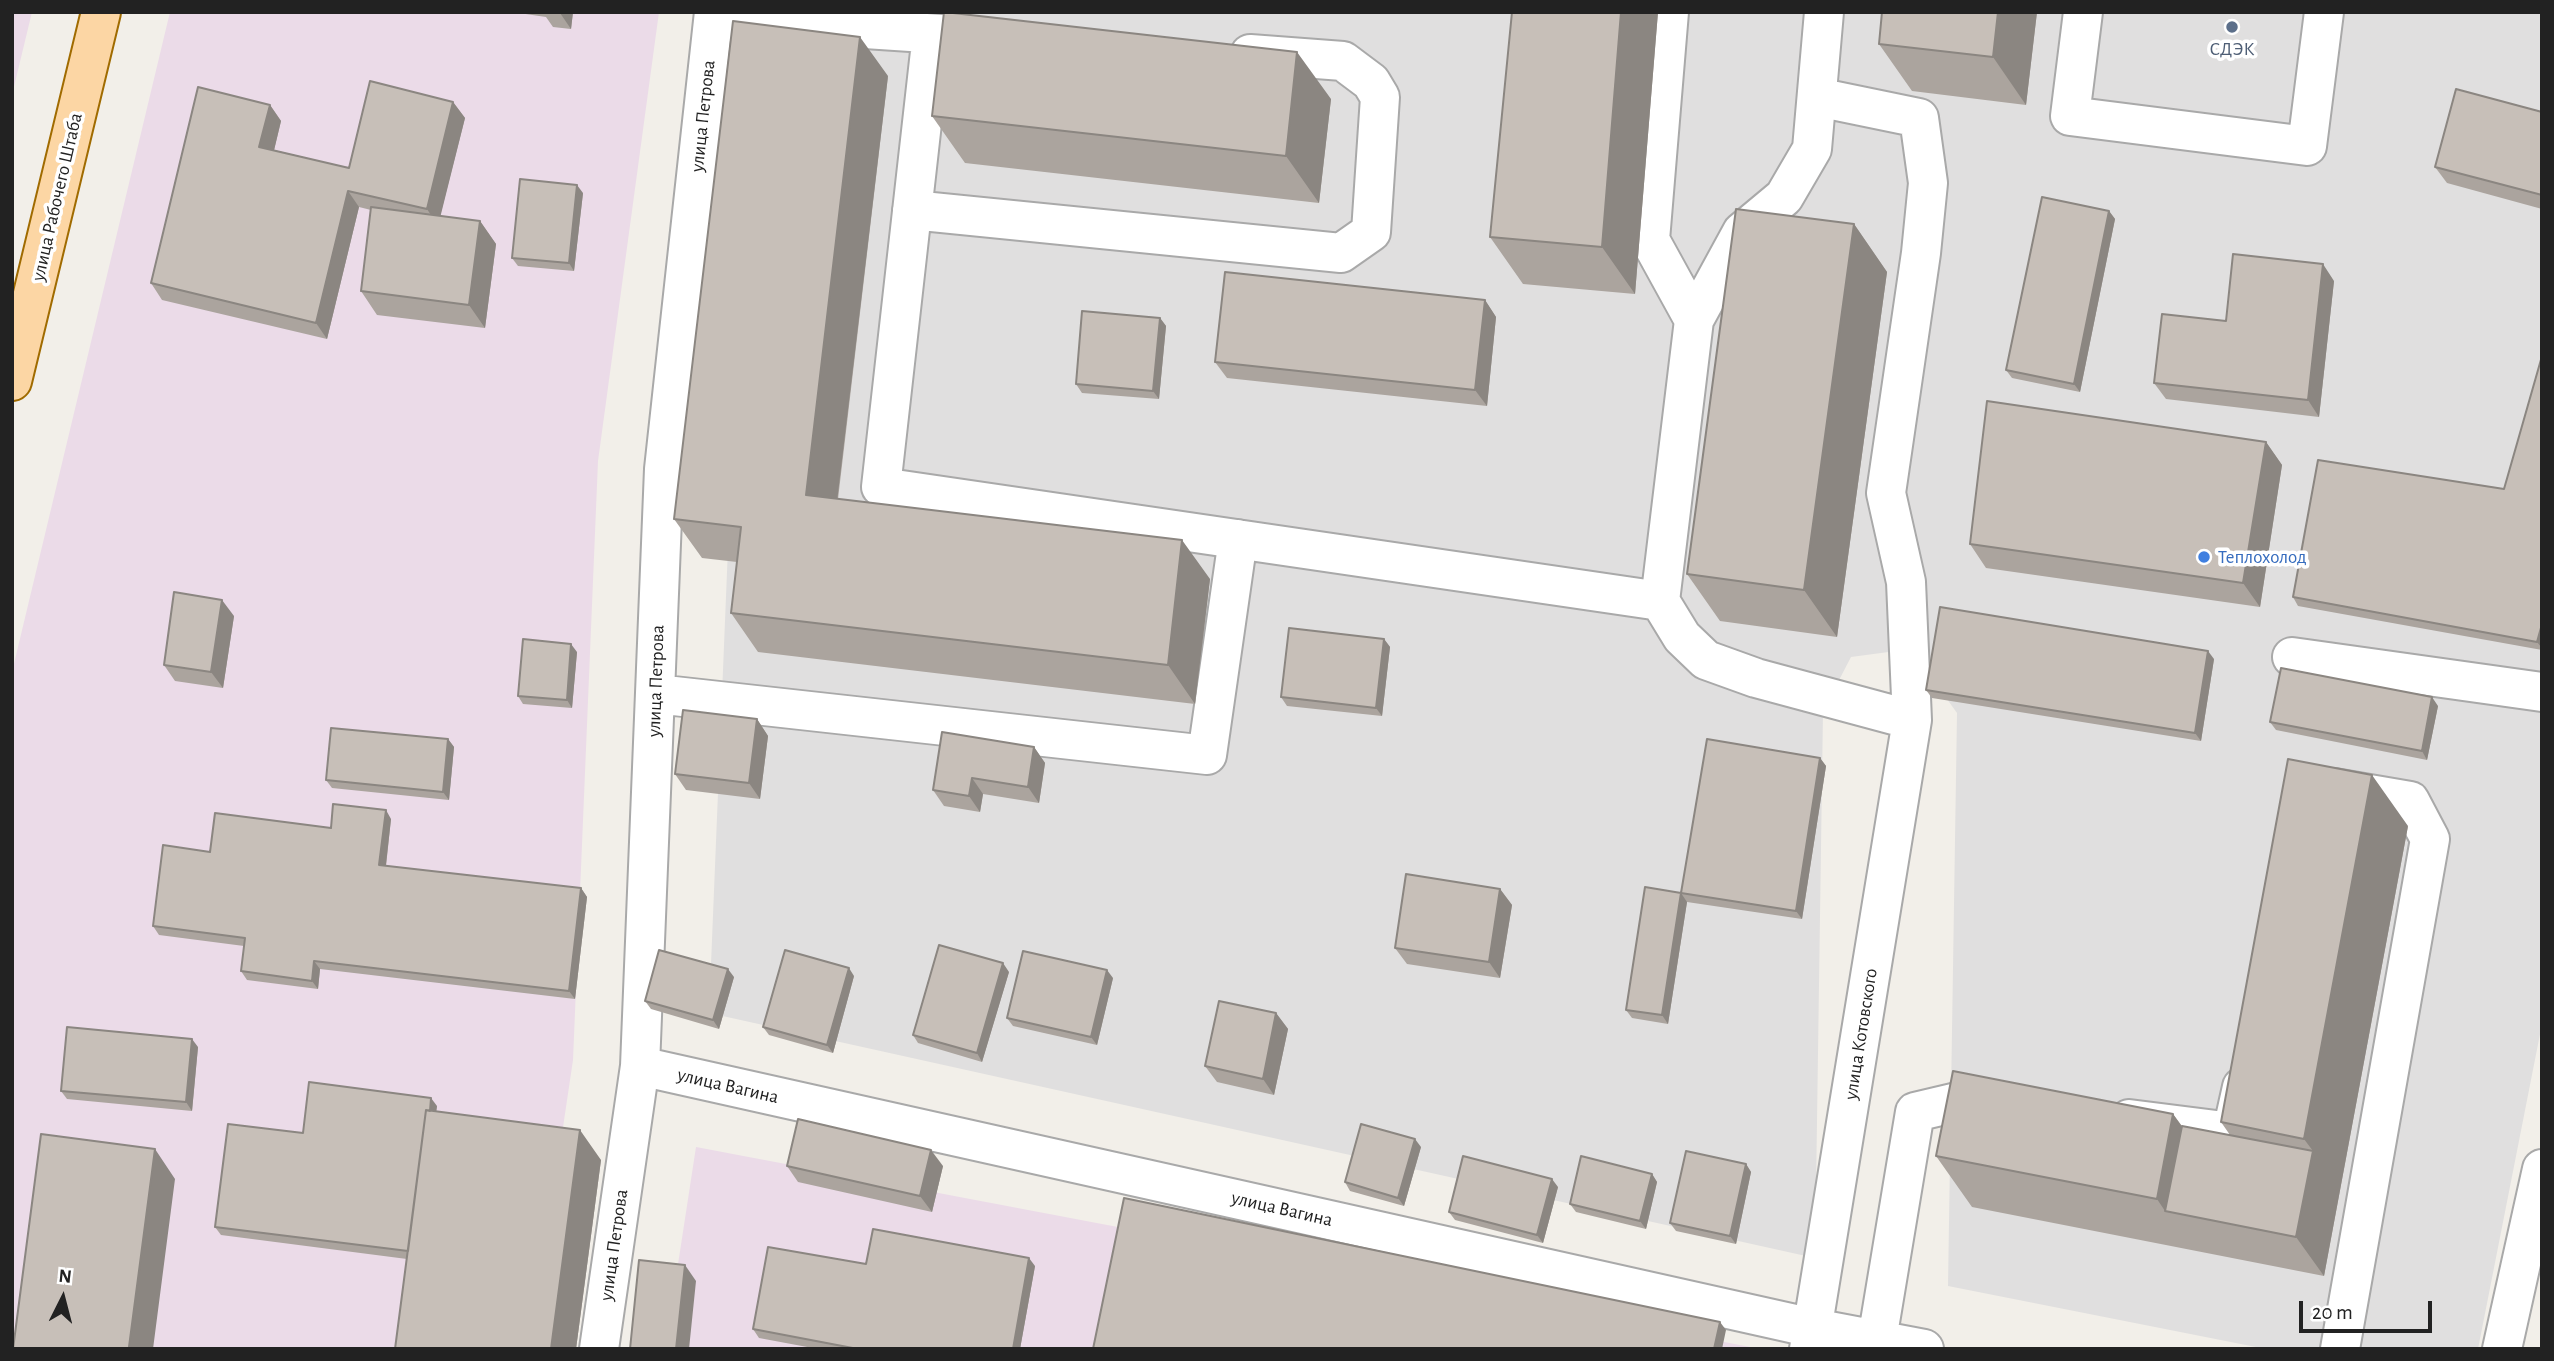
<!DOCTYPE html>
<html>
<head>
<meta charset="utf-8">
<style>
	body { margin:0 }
	#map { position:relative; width:2554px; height:1361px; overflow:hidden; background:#f2efe9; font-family:"Alegreya Sans",sans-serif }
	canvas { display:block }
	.frame { position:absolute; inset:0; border:14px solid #222; pointer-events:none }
	.north { position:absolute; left:28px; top:1263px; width:70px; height:70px; -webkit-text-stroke:5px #fff; paint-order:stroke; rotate:6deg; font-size:19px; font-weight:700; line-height:28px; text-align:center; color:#222 }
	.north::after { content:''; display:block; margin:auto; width:24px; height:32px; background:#222; clip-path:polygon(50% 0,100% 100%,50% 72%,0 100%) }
	.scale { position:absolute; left:2299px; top:1301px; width:133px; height:32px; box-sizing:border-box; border:4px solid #222; border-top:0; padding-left:9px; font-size:21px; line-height:24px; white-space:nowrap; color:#222; -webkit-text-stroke:5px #fff; paint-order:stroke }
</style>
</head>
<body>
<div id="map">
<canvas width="2554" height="1361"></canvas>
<div class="frame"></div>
<div class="north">N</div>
<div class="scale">20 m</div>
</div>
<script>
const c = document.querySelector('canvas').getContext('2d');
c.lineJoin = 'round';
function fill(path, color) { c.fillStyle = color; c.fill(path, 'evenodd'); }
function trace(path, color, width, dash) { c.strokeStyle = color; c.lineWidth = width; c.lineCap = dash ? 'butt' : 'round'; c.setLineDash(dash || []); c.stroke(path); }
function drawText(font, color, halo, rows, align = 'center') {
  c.font = font + ' "Alegreya Sans",sans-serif'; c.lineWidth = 7; c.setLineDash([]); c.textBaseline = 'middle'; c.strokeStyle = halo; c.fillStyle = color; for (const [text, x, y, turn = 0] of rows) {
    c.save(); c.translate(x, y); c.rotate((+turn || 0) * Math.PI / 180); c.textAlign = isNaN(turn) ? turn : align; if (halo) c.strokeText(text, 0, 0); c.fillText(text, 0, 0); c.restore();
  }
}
fill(new Path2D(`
	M794,12H2542V1024L2478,1349H2266L1948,1286L1957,713L1911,649L1851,657L1823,711L1815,1258L709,1013L731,474Z`), '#e0dfdf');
fill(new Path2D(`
	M12,12H32L12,95Z
	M170,12H659L598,461L573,1060L530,1349H12V672Z
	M696,1147L1761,1349H665Z`), '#ebdbe8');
const minor = new Path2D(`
	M2083,12L2070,116L2307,146L2324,12
	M714,19L956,35
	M932,34L881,487L1660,601L1694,320L1650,240L1669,12
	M912,210L1341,253L1371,232L1380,97L1371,82L1343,61L1250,54
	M1694,320L1742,232L1784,197L1812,149L1824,12
	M1660,601L1682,637L1706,660L1756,678L1912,720
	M2292,657L2542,692
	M656,694L1207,755L1238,539
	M2334,788L2410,801L2430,839L2340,1349
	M640,1066L1813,1328L1924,1349
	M2129,1119L2232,1132L2242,1087
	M1877,1340L1915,1112L1970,1099L1997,1102
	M599,1349L640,1066L664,469L714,12
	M1809,1349L1912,720L1906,582L1886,493L1921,253L1928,183L1919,118L1817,97
	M2502,1349L2542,1169`);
const major = new Path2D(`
	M12,381L101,12`);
trace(minor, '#a9a9a9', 42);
trace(major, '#a06b00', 42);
trace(minor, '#fff', 38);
trace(major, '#fcd6a4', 38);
fill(new Path2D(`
	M512,12H573L571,29L553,27L546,17Z
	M1512,12H1658L1635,294L1523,284L1490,237Z
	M2037,12L2026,105L1912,91L1879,44Z
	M888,76L838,499L1210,579L1195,704L758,652L731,613L737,562L702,558L674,519Z
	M1331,99L1319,203L965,163L932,116Z
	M453,102L465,118L440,216L480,221L496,244L485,328L377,315L361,291L371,210L359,207L327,339L162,300L151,283L270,105L281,121L274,150L349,168Z
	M2542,112V209L2447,183L2435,167Z
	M583,193L574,271L518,266L512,258Z
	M2109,211L2115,219L2080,392L2012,378L2006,370Z
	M1854,224L1887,272L1837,637L1720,621L1687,574Z
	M2334,281L2319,417L2166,399L2154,383L2226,321Z
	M1485,300L1496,317L1487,406L1227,378L1215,362Z
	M1160,318L1166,326L1159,399L1082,393L1076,384Z
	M2542,356V650L2298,606L2293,597L2504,489Z
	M2266,442L2282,465L2260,607L1986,568L1970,544Z
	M234,616L223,688L175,681L164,665Z
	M1384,639L1390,647L1382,716L1287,706L1281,697Z
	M577,652L572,708L523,704L518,696Z
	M2214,659L2201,741L1932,698L1926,690Z
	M2438,706L2427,760L2276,730L2270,722Z
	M757,719L768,736L760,799L686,790L675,774Z
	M448,739L454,747L449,800L332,788L326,780Z
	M1034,747L1045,763L1039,803L983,794L980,812L944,806L933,790Z
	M1820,758L1826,766L1802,919L1687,902L1668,1024L1632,1018L1626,1010L1681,893Z
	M391,819L386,866L581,888L587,897L575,999L320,969L318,989L247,980L241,971L244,946L159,935L153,926L210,852L331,828Z
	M2408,826L2324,1276L1972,1207L1936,1156L2173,1114L2182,1126L2230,1135L2221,1122Z
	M1500,889L1512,905L1500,978L1407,964L1395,948Z
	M1009,972L982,1062L918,1043L913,1035Z
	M854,976L833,1053L769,1035L763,1027Z
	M734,977L719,1029L651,1009L645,1001Z
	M1113,978L1097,1045L1013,1026L1007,1018Z
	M1276,1013L1288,1029L1274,1095L1217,1082L1205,1066Z
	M198,1047L192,1111L67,1099L61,1091Z
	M437,1106L436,1111L601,1160L576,1349H395L407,1259L221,1235L215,1227Z
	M1421,1147L1404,1206L1350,1191L1345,1182Z
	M1746,1164L1751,1172L1736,1244L1676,1231L1670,1223Z
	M787,1166H943L932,1212L798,1182Z
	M1652,1174L1657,1182L1646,1229L1576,1212L1570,1204Z
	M1558,1187L1543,1243L1455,1220L1449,1212Z
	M866,1264L1035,1266L1020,1349H818L759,1338L753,1329Z`), '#aba49e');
fill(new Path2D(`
	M560,12H573L571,29L560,13Z
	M1621,12H1658L1635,294L1602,247Z
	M1998,12H2037L2026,105L1993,57Z
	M860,37L888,76L833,535L806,495Z
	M1297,52L1331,99L1319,203L1286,156Z
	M453,102L465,118L438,226L427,209Z
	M270,105L281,121L271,163L259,147Z
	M577,185L583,193L574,271L569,263Z
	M348,191L359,207L327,339L316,323Z
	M2109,211L2115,219L2080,392L2074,384Z
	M480,221L496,244L485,328L469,305Z
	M1854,224L1887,272L1837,637L1804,590Z
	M2323,264L2334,281L2319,417L2308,400Z
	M1485,300L1496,317L1487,406L1475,390Z
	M1160,318L1166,326L1159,399L1153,391Z
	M2266,442L2282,465L2260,607L2243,583Z
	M1182,540L1210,579L1195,704L1168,665Z
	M222,600L234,616L223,688L211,672Z
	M2542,624V648L2537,642Z
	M1384,639L1390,647L1382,716L1376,708Z
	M571,644L577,652L572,708L567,700Z
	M2208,651L2214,659L2201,741L2195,733Z
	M2432,697L2438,706L2427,760L2422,751Z
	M757,719L768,736L760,799L749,783Z
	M448,739L454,747L449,800L443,792Z
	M1034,747L1045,763L1039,803L1028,787Z
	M1820,758L1826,766L1802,919L1796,911Z
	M2372,775L2408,826L2324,1276L2296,1237L2313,1151L2304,1139Z
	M972,778L983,794L980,812L969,796Z
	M386,810L391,819L385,873L379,865Z
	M581,888L587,897L575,999L569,991Z
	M1500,889L1512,905L1500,978L1489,962Z
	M1681,893L1687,902L1668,1024L1662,1015Z
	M314,961L320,969L318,989L312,981Z
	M1003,963L1009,972L982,1062L977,1053Z
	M849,968L854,976L833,1053L827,1045Z
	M728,969L734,977L719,1029L713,1020Z
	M1107,970L1113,978L1097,1045L1091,1037Z
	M1276,1013L1288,1029L1274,1095L1263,1079Z
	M192,1039L198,1047L192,1111L186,1102Z
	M431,1098L437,1106L417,1260L412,1252Z
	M2173,1114L2209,1165L2165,1211L2157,1199Z
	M580,1130L601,1160L576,1349H551Z
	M1415,1139L1421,1147L1404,1206L1398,1198Z
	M155,1149L175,1179L153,1349H130L129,1347Z
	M931,1150L943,1166L932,1212L920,1196Z
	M1746,1164L1751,1172L1736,1244L1730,1236Z
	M1652,1174L1657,1182L1646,1229L1640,1221Z
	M1552,1179L1558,1187L1543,1243L1537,1235Z
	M1029,1258L1035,1266L1020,1349H1013Z
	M685,1265L696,1281L689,1349H676Z
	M1720,1322L1726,1330L1722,1349H1714Z`), '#8b8681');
const building = new Path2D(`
	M944,12L1297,52L1286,156L932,116Z
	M1512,12H1621L1602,247L1490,237Z
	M1882,12H1998L1993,57L1879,44Z
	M733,21L860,37L806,495L1182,540L1168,665L731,613L741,527L674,519Z
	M370,81L453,102L427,209L348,191L316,323L151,283L198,87L270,105L259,147L349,168Z
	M2456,89L2542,112V195L2435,167Z
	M520,179L577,185L569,263L512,258Z
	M2042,197L2109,211L2074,384L2006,370Z
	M371,207L480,221L469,305L361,291Z
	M1736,209L1854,224L1804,590L1687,574Z
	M2233,254L2323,264L2308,400L2154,383L2162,314L2226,321Z
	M1225,272L1485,300L1475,390L1215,362Z
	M1082,311L1160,318L1153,391L1076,384Z
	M2542,356V624L2537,642L2293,597L2318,460L2504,489Z
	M1987,401L2266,442L2243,583L1970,544Z
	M174,592L222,600L211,672L164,665Z
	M1940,607L2208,651L2195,733L1926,690Z
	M1289,628L1384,639L1376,708L1281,697Z
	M523,639L571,644L567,700L518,696Z
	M2281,668L2432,697L2422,751L2270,722Z
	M683,710L757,719L749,783L675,774Z
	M331,728L448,739L443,792L326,780Z
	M942,732L1034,747L1028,787L972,778L969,796L933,790Z
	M1707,739L1820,758L1796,911L1681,893L1662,1015L1626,1010L1645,887L1681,893Z
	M2288,759L2372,775L2304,1139L2221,1122Z
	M333,804L386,810L379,865L581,888L569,991L314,961L312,981L241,971L245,938L153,926L163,845L210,852L215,813L331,828Z
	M1406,874L1500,889L1489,962L1395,948Z
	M939,945L1003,963L977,1053L913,1035Z
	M659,950L728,969L713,1020L645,1001Z
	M785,950L849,968L827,1045L763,1027Z
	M1023,951L1107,970L1091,1037L1007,1018Z
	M1219,1001L1276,1013L1263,1079L1205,1066Z
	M67,1027L192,1039L186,1102L61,1091Z
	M1953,1071L2173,1114L2157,1199L1936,1156Z
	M309,1082L431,1098L430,1111L426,1110L408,1251L215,1227L228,1124L303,1133Z
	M426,1110L580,1130L551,1349H395Z
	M798,1119L931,1150L920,1196L787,1166Z
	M1361,1124L1415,1139L1398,1198L1345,1182Z
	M2182,1126L2313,1151L2296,1237L2165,1211Z
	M41,1134L155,1149L129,1347L141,1349H13Z
	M1686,1151L1746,1164L1730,1236L1670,1223Z
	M1463,1156L1552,1179L1537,1235L1449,1212Z
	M1581,1156L1652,1174L1640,1221L1570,1204Z
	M1124,1198L1720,1322L1714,1349H1093Z
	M873,1229L1029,1258L1013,1349H858L753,1329L768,1247L866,1264Z
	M639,1260L685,1265L676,1349H630Z`);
fill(building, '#c7bfb8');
trace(building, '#8b8681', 2);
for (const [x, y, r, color] of [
	[2232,27,7,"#5c6f8a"],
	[2204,557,7,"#3f7fe0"]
]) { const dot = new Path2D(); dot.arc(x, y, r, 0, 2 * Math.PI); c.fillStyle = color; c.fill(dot); trace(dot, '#fff', 2.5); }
drawText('19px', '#4e5e75', '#fff', [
	["СДЭК",2232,49]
]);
drawText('19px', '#222', '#fff', [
	["улица Петрова",703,116,-84],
	["улица Рабочего Штаба",57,197,-77],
	["улица Петрова",656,681,-88],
	["улица Котовского",1861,1034,-81],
	["улица Вагина",728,1086,13],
	["улица Вагина",1282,1209,13],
	["улица Петрова",614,1245,-82]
]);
drawText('19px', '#366cbe', '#fff', [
	["Теплохолод",2218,557]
], 'left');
</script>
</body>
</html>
